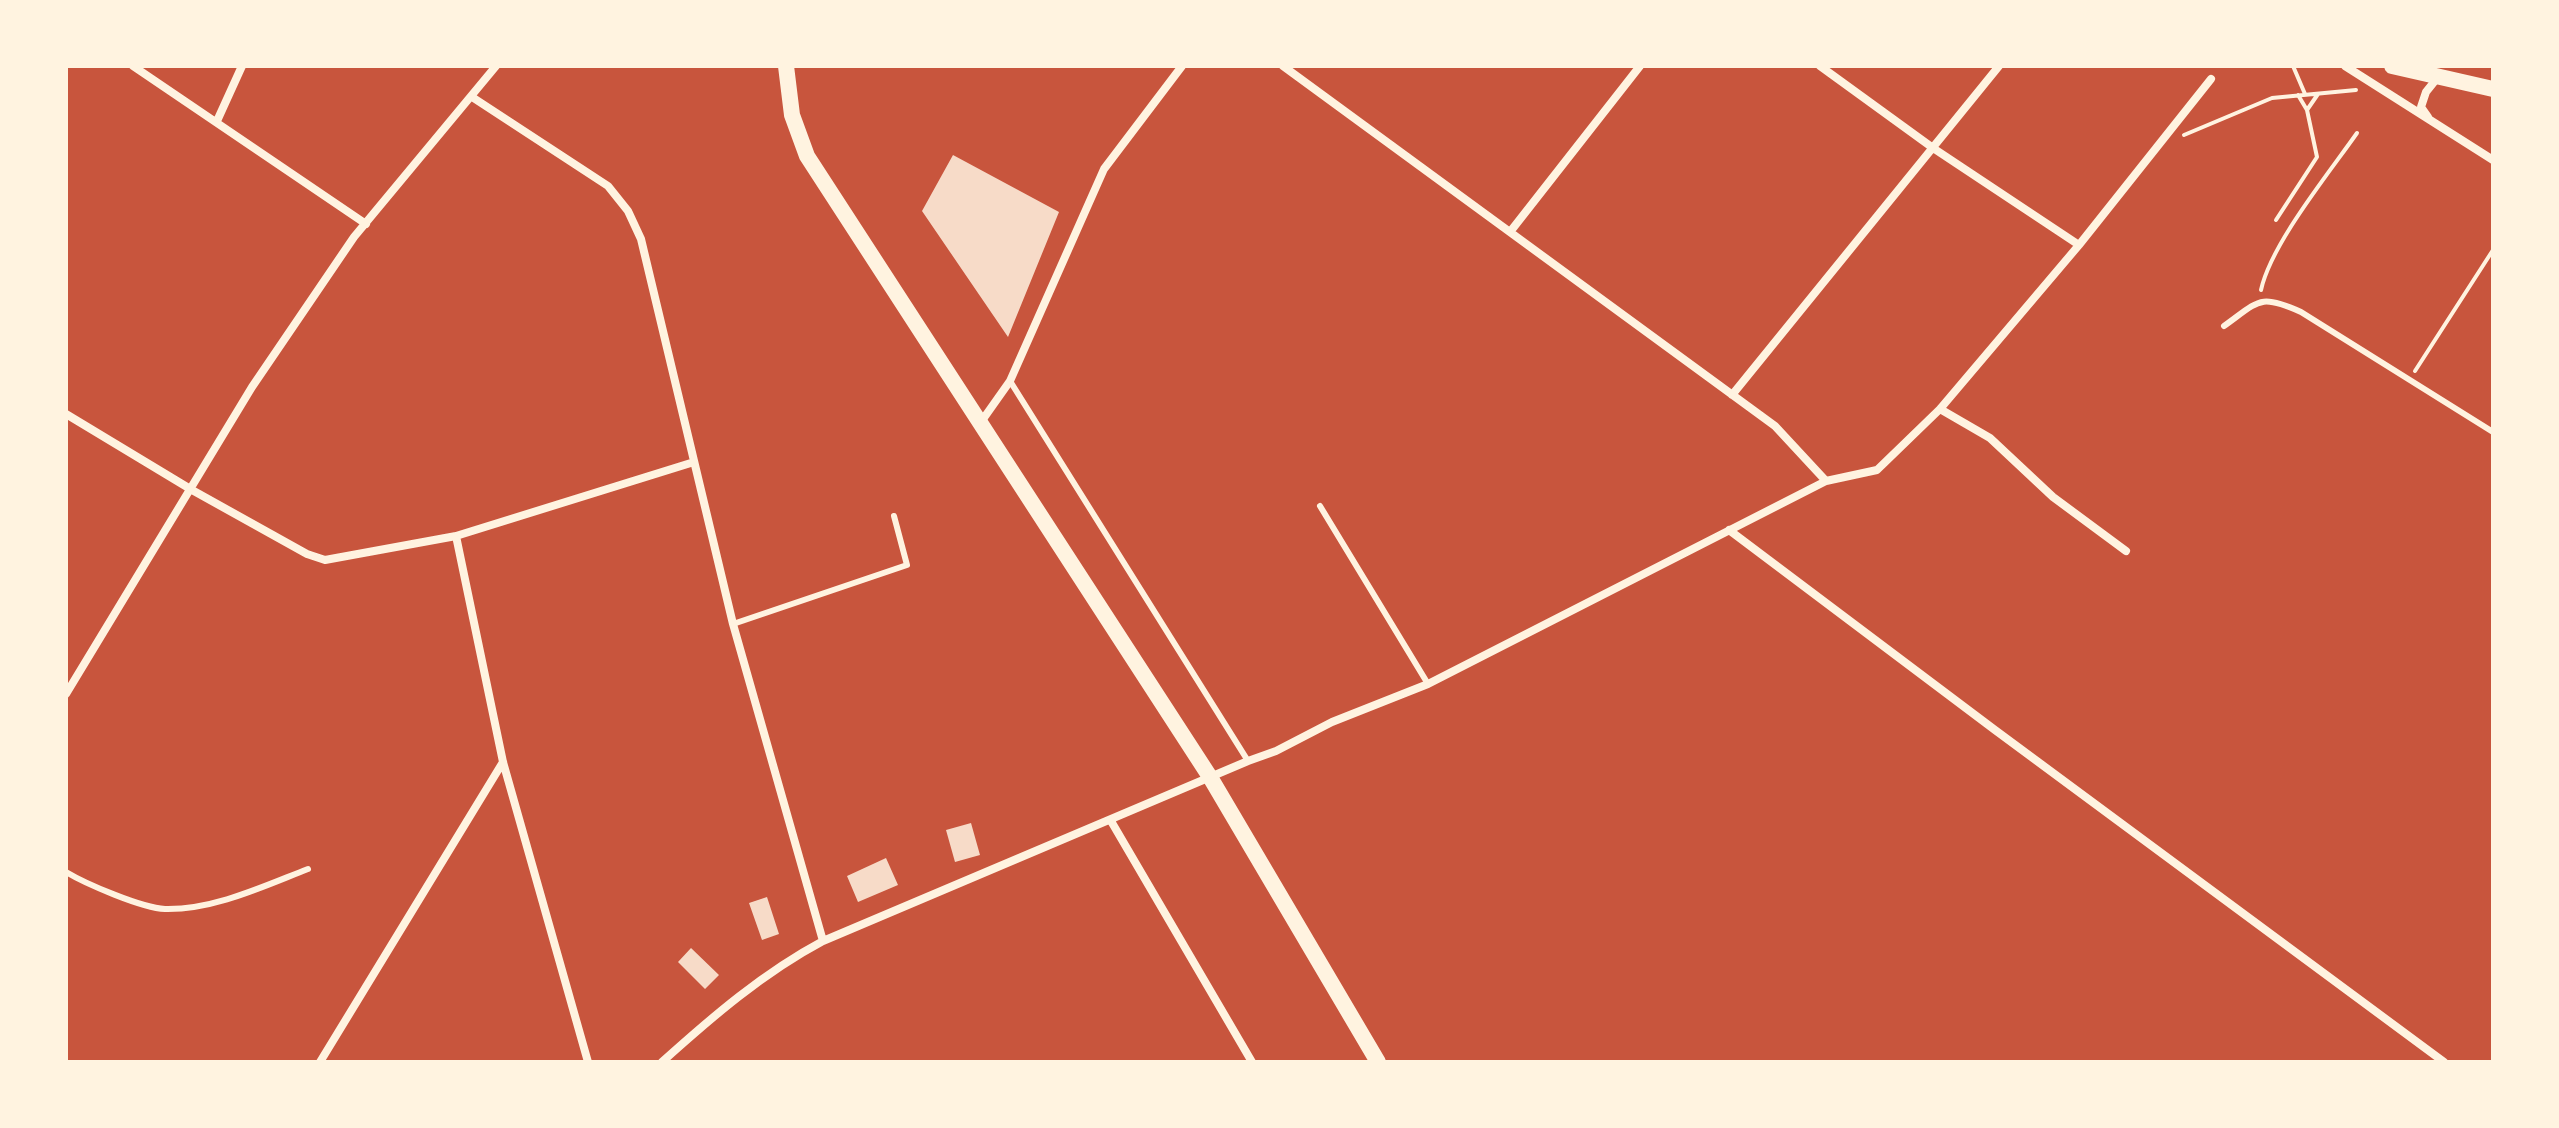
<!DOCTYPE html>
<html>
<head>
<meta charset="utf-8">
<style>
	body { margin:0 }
	#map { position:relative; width:2559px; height:1128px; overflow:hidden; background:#c8553d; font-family:Mulish,sans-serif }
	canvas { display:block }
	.frame { position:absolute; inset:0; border:68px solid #fff3e0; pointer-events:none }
</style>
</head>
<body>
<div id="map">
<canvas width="2559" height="1128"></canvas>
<div class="frame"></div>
</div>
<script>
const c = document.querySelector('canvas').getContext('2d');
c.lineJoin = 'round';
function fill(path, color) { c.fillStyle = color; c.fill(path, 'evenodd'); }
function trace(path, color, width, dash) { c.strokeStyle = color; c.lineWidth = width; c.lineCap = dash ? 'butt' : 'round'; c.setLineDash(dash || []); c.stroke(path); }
fill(new Path2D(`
	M953,155L1059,212L1008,337L922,211Z
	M971,823L980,855L955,862L946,830Z
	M886,858L898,885L858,902L847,876Z
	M767,897L779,934L762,940L749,903Z
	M691,948L719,975L705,989L678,962Z`), '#f7dbc8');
trace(new Path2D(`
	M2293,66L2305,94
	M2298,95L2307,110L2318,94
	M2184,135L2272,98L2356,90
	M2276,220L2317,157L2307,110
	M2261,290C2271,244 2329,173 2357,133
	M2415,371L2493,250`), '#fff3e0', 4);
trace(new Path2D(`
	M2224,326C2259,301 2259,293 2301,312L2493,432
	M1010,381L1248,761
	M1320,506L1428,684
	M733,624L907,565L894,516
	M66,872C86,884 142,908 165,909C214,910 264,886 308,869`), '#fff3e0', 6);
trace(new Path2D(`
	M133,66L366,224
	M1283,66L1775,426L1826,481
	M1820,66L1933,148L2079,245
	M2345,66L2493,160
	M472,97L608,186L628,211L641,239L733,624L823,941
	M2428,117L2421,107L2426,92L2438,77
	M217,121L242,66
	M1510,232L1640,66
	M1732,395L1999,66
	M1940,409L1990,438L2053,497L2126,551
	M66,414L192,490L307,554L325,560L456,536L694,462
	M981,422L1010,381L1104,169L1182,66
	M1729,530L1995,730L2444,1062
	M456,536L503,762L588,1062
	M66,694L252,387L354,237L496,66
	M1111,821L1252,1062
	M320,1062L503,762
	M662,1062C712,1017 763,973 823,941L1248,761L1276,751L1332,722L1428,684L1826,481L1877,470L1940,409L2079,245L2211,79`), '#fff3e0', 8);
trace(new Path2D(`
	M786,66L792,115L807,156L1210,777L1378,1062
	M2392,66L2493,89`), '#fff3e0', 16);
</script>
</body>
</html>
